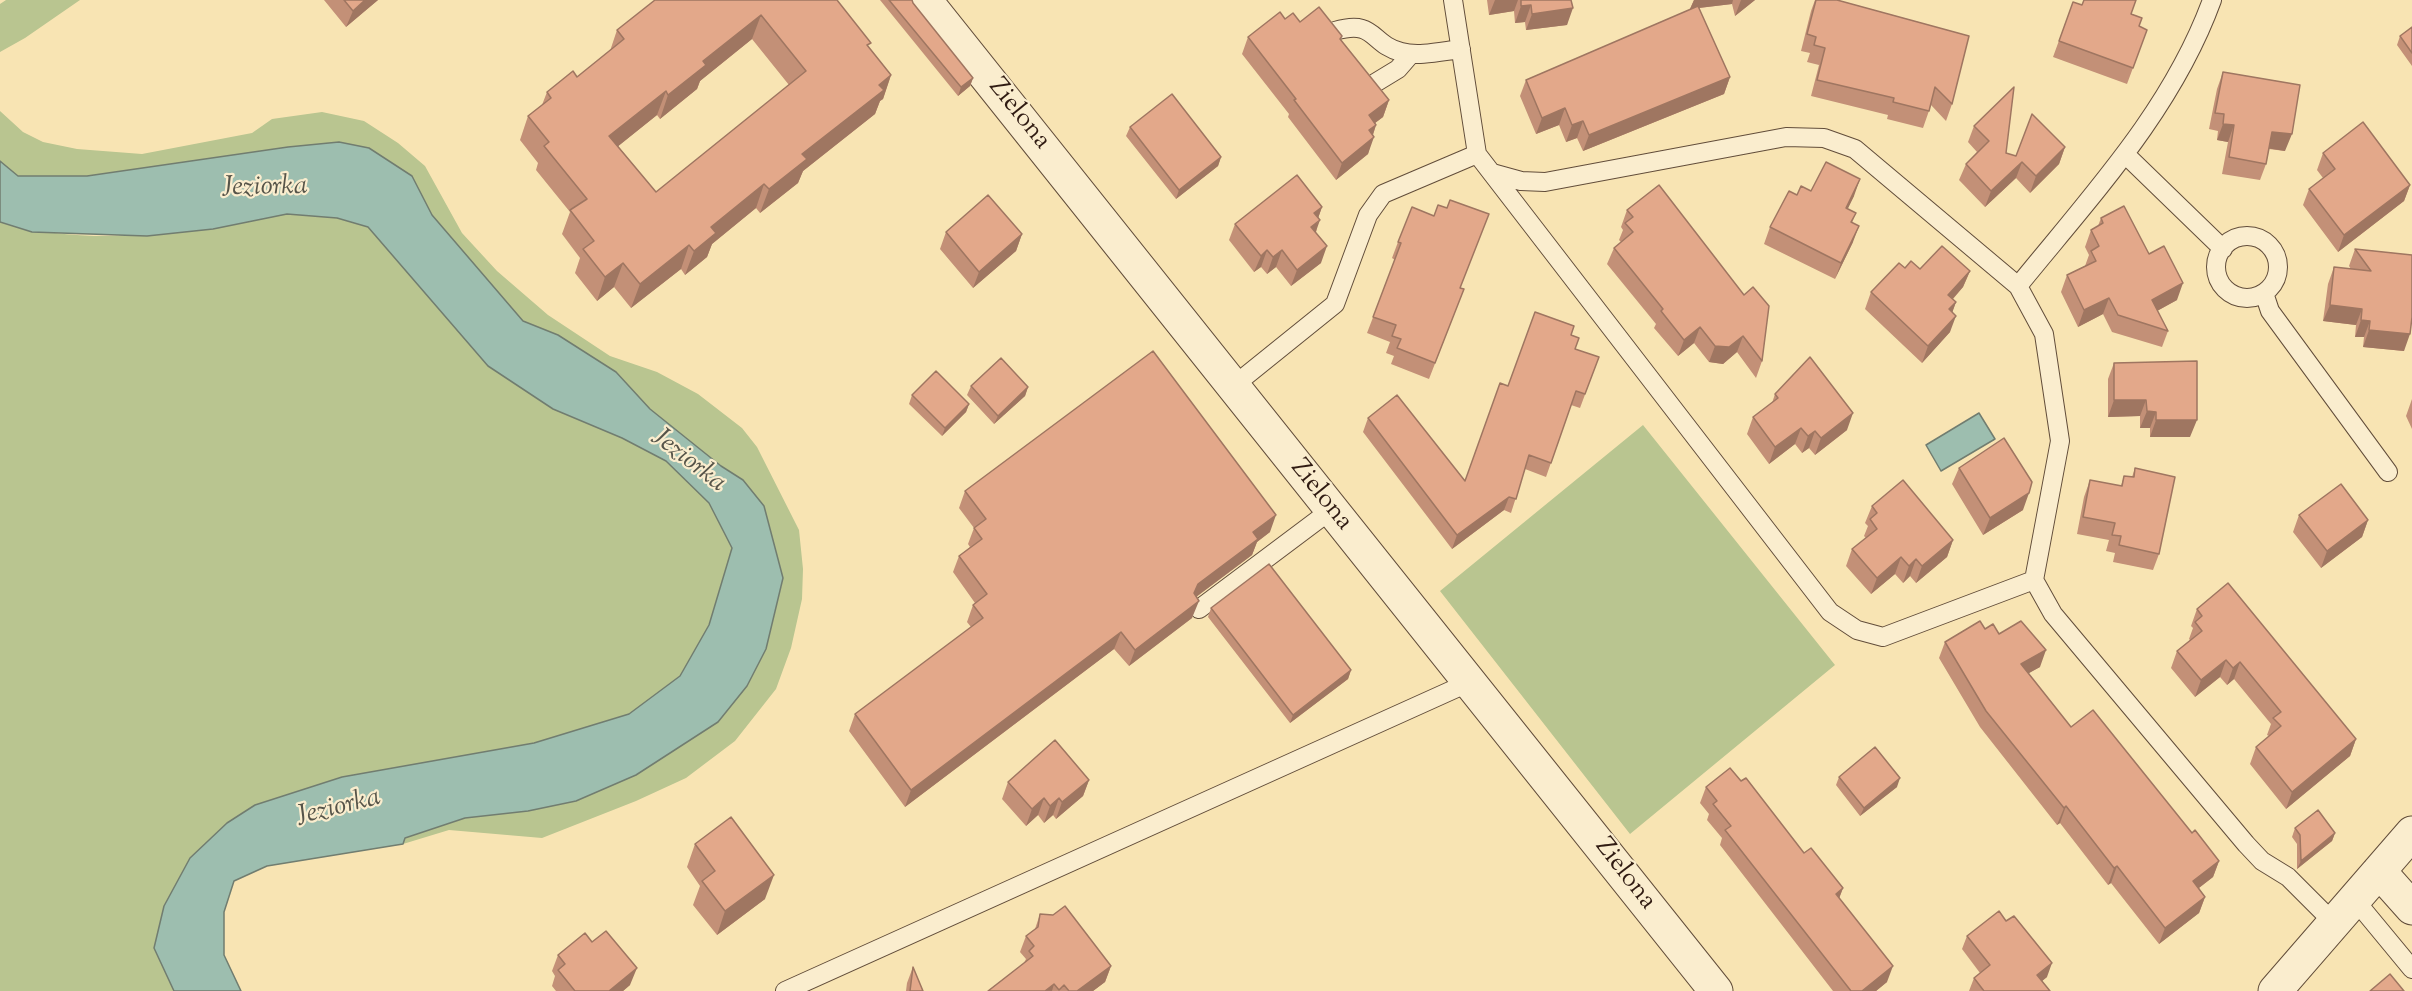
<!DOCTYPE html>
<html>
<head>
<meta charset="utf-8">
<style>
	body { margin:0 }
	canvas { display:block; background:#f8e4b3 }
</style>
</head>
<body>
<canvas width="2412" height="991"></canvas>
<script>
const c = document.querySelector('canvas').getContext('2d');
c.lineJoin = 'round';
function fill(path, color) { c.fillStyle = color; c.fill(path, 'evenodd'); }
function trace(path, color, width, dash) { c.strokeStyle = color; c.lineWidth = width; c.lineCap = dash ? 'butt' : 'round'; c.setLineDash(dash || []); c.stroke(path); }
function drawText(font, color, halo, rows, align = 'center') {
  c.font = font + ' "Sorts Mill Goudy",serif'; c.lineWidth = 4.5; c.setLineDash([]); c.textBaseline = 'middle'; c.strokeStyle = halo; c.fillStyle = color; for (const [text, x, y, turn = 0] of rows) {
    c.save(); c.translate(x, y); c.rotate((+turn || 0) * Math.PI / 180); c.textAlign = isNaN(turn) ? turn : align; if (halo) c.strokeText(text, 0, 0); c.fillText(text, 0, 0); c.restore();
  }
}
fill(new Path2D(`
	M6,0H80L25,38L0,52V4Z
	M0,111L23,132L43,142L77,149L142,154L252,133L272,119L322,112L364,121L398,143L425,166L462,233L497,271L548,315L610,356L657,372L698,394L742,428L757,447L799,530L803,569L802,599L791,648L776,689L735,741L686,778L636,801L542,838L449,830L403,844L405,838L465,818L528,811L576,801L636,775L718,722L747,686L766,649L783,579L764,506L743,480L721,466L650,409L616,372L558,335L523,321L432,215L412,176L288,147L87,176H18L0,161Z
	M287,214L337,218L368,227L488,366L666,461L709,503L732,548L709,625L680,676L629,714L534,743L342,777L255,805L227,823L168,976L174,991H0V222C93,249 194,232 287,214Z
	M1643,425L1835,665L1630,834L1440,591Z`), '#b9c590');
const water = new Path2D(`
	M339,142L369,148L412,176L432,215L523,321L558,335L616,372L650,409L721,466L743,480L764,506L783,578L766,649L747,686L718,722L636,775L576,801L528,811L465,818L405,838L403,844L267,866L234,881L224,912V955L241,991H174L154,948L164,906L190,858L227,823L255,805L342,777L534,743L629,714L680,676L709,625L732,548L709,503L666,461L622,438L553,409L488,366L368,227L337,218L287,214L213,229L147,236L32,232L0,222V161L18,176H87L288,147Z
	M1979,413L1995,439L1941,471L1926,445Z`);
fill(water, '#9dbeaf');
trace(water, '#717d70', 1.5);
const service = new Path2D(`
	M1453,0L1477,154L1830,612L1857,630L1883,637L2034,580
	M1335,31C1376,19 1370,44 1401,52C1419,57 1443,51 1461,49
	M1375,83L1398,69L1411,54
	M2126,155L2223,249
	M1492,173L1521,181L1545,182L1786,137L1824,138L1855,149L2018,286L2044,334L2060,441L2034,580L2053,614L2246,844L2262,861L2288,877L2334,923
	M2216 267a31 31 0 1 1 62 0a31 31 0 1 1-62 0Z
	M2018,286C2091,196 2172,110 2212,0
	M2264,293L2270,311L2388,472
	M1232,387L1335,304L1368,215L1383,194L1477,154
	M1199,609L1331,510
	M2355,900L2412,969
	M785,991L1470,682`);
const minor = new Path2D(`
	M925,0L1716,991
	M2379,871L2412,908
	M2275,991L2412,833`);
trace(service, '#624d3a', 20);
trace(minor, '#624d3a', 35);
trace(service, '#faedce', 18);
trace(minor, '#faedce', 33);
fill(new Path2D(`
	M324,0H378L346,27Z
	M837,0L869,47L891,75L883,99L880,101L875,114L803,171L798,183L760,213L756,208L712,244L707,257L685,275L681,269L631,308L614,287L597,301L575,273L580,258L562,234L570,212L536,170L538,163L520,140L528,116L542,105L547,92L577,77L610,51L617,30ZM752,39L789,85L656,192L618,146L657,115L660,119L697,89L700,81Z
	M880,0H912L913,3L973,78L970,86L958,96Z
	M1487,0H1571L1567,25L1526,30L1525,22L1515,23L1514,11L1489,15Z
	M1694,0H1755L1735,16L1732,4L1699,8L1730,77L1724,94L1583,151L1577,138L1566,142L1559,125L1536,134L1520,96L1526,80L1693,9H1690Z
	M1815,0H1837L1969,36L1952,104L1946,121L1931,105L1923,128L1887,119L1888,115L1811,96L1819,65L1807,62L1810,53L1801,51L1811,11Z
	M2073,2L2082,5L2131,14L2139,26L2147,30L2127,84L2053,57Z
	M1285,19L1300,22L1341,40L1389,100L1383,117L1375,123L1376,125L1373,135L1368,154L1336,180L1288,117L1289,114L1242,54L1248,37Z
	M2412,27V66L2397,45L2400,36Z
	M2223,72L2285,151L2269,149L2266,164L2260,180L2222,174L2228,142L2217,140L2218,131L2209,129L2217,89Z
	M1974,126L2006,153L2016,156L2065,147L2059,164L2030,193L2016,178L1985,207L1959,180L1966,164L1977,152L1968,142Z
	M1130,127L1221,157L1218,166L1176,199L1126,136Z
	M2323,153L2410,185L2404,201L2338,252L2303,205L2309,189L2323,178L2317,170Z
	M1659,185L1762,361L1756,378L1737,352L1723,364L1709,362L1694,343L1678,356L1654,328L1656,324L1607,264L1614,248L1621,242L1619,240L1623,230L1621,227L1627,210Z
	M1811,191L1854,196L1847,209L1856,213L1852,223L1853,242L1835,279L1764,244L1770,227L1797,195Z
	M1322,207L1318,218L1316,233L1321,263L1291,286L1276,267L1267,274L1261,267L1254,272L1229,240L1235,224Z
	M1434,216L1482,231L1460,288L1464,289L1429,379L1391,364L1394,356L1386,353L1390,342L1367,333L1395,260L1392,258L1398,242Z
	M2101,218L2149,254L2177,300L2157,311L2168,331L2162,347L2112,332L2103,314L2078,327L2061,292L2067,275L2085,266L2089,255L2085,247L2091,230L2098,226Z
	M946,232L1022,234L1016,251L973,288L940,249Z
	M2355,249L2412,255L2404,351L2363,347L2364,337H2355L2356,325L2323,321L2328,284L2334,267L2351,269L2349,266Z
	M1905,268L1970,271L1963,287L1953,299L1956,302L1952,312L1950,332L1922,363L1865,309L1871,292Z
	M1571,335L1575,349L1599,357L1580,408L1571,405L1546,477L1525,469L1511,513L1504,510L1452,549L1363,432L1368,418L1465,480Z
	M2114,363L2190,437H2150V428H2140V416L2108,417V379Z
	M971,386L1028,387L1025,396L994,424L967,395Z
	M1775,394L1847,430L1815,455L1809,448L1802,453L1795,444L1769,464L1747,434L1753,417L1772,403Z
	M912,395L969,404L966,412L942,436L909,404Z
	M2412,399V429L2406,416Z
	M1959,468L2023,510L1983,535L1952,484Z
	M2135,468L2159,554L2153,570L2113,562L2115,553L2106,551L2109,540L2077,534L2084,497L2090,480L2121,486L2124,476L2132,477Z
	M965,491L1270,532L1257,542L1252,555L1196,597L1192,618L1129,666L1114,649L905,807L849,731L855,714L971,627L967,622L973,605L975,603L953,572L959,556L970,547L968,544L974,528L959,508Z
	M1872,506L1953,540L1947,557L1916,583L1910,576L1903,583L1895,574L1871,594L1846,566L1852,549L1866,538L1864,536L1868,526L1865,523Z
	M2299,515L2368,520L2362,537L2321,568L2293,532Z
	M1211,608L1351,670L1348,679L1290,723L1208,617Z
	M2197,609L2356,739L2350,756L2286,809L2250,764L2256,747L2269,736L2267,735L2271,724L2234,679L2227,685L2220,677L2195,697L2171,668L2177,651L2190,640L2189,639L2193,628L2191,626Z
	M1985,629L1999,634L2040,667L2028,673L2071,727L2192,833L2219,861L2213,877L2199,888L2205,897L2199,913L2159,944L2111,883L2108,885L2060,823L2057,825L1980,727L1939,658L1945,642Z
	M1839,777L1897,787L1860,816L1836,785Z
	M1089,780L1083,796L1056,819L1053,815L1044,823L1038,815L1026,826L1002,799L1008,782Z
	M1741,781L1804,853L1843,888L1839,898L1887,982L1876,991H1833L1720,845L1722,838L1707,820L1709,814L1700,803L1706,787Z
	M2295,828L2335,833L2332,841L2297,869V844L2292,837Z
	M695,844L765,899L717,935L693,905L700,886L687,867Z
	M1040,914L1111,966L1105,982L1093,991H988L1024,963L1026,959L1020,952L1026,936L1035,929Z
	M1967,936L2047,977L2042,981L2050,991H1969L1974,978L1980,973L1962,949Z
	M558,955L630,985L623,991H556L552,986L555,976L552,971Z
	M913,967L923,991H906L907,983Z`), '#c39077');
fill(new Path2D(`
	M365,0H378L346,27L353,11Z
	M1495,0H1518L1514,11L1489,15Z
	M1694,0H1733L1732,4L1690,9Z
	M1741,0H1755L1735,16Z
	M1531,5L1525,22L1515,23L1521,6Z
	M1573,8L1567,25L1526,30L1532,14Z
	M761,15L752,39L700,81L697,89L660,119L668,95L703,61Z
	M891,75L883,99L880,101L875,114L803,171L798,183L760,213L769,189L802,154L879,85Z
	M1730,77L1724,94L1583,151L1589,135Z
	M973,78L970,86L958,96L961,87Z
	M666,91L657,115L601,160L609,136Z
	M1389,100L1383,117L1363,132L1369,115Z
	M1565,108L1559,125L1536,134L1542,118Z
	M1583,121L1577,138L1566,142L1572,125Z
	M2223,124L2234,125L2228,142L2217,140Z
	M1376,125L1371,140L1374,137L1368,154L1336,180L1342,163L1369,130Z
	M2272,132L2292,134L2285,151L2266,148Z
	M2065,147L2059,164L2030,193L2036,176Z
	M1221,157L1218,166L1176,199L1179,190Z
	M2022,162L2016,178L1985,207L1991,191Z
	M1860,179L1854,196L1840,225L1846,208Z
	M764,184L756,208L712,244L707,257L685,275L694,251L711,227Z
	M2410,185L2404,201L2338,252L2344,235Z
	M1322,207L1316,224L1320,220L1314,237L1311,227L1314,213Z
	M1859,226L1853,242L1835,279L1841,263Z
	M1022,234L1016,251L973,288L979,272Z
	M689,245L681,269L631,308L640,284Z
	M1327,246L1321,263L1291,286L1297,270Z
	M1267,250L1261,267L1254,272L1261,256Z
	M1282,250L1276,267L1267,274L1273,257Z
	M623,263L614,287L597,301L605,277Z
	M1970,271L1963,287L1942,311L1948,295Z
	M2183,283L2177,300L2146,317L2152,300Z
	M2109,298L2103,314L2078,327L2084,310Z
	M1956,302L1950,319L1949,309Z
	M2330,305L2362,309L2356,325L2323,321Z
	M1956,316L1950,332L1922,363L1928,346Z
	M2361,320L2370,321L2364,337H2355Z
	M1700,327L1694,343L1678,356L1684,340Z
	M2369,330L2410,334L2404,351L2363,347Z
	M1743,336L1737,352L1723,364L1709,362L1715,346Z
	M1028,387L1025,396L994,424L998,416Z
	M2114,400H2146L2140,416L2108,417Z
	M969,404L966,412L942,436L945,428Z
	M2147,411L2156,412L2150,428H2140Z
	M1853,413L1847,430L1815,455L1821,438Z
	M2156,420H2197L2190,437H2150Z
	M1801,428L1795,444L1769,464L1775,447Z
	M1815,431L1809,448L1802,453L1808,436Z
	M2029,493L2023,510L1983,535L1990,518Z
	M1509,497L1504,510L1452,549L1457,535Z
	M1276,515L1270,532L1257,542L1252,555L1192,600L1199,601L1192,618L1129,666L1135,650L1198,584L1253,532Z
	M2368,520L2362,537L2321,568L2327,551Z
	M1953,540L1947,557L1916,583L1922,566Z
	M1901,557L1895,574L1871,594L1877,578Z
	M1916,559L1910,576L1903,583L1909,566Z
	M1121,632L1114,649L905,807L911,790Z
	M2046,650L2040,667L2015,681L2021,664Z
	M2226,660L2220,677L2195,697L2201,680Z
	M2240,662L2234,679L2227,685L2233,668Z
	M1351,670L1348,679L1290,723L1293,715Z
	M2356,739L2350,756L2286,809L2292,792Z
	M1900,778L1897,787L1860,816L1864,808Z
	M1089,780L1083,796L1056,819L1062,802Z
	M1044,798L1038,815L1026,826L1032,809Z
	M1059,798L1053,815L1044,823L1050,806Z
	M2066,806L2060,823L2057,825L2064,808Z
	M2335,833L2332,841L2297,869L2301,861Z
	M2219,861L2213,877L2187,897L2193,881Z
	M2117,866L2111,883L2108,885L2114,868Z
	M774,875L765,899L717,935L725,911Z
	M1843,888L1837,904L1836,894Z
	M2205,897L2199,913L2159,944L2165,928Z
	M2052,963L2047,977L2032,989L2037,975Z
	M1111,966L1105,982L1093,991H1077Z
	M1893,966L1887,982L1876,991H1862Z
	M637,968L630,985L623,991H609Z
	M1054,984L1052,991H1045Z`), '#9f7661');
const building = new Path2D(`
	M344,0H365L353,11Z
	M655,0H837L871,43L867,45L891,75L879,85L884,90L802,154L807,159L769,189L764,184L711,227L716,233L694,251L689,245L640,284L623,263L605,277L583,249L594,241L570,210L587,199L544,146L549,142L528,116L551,98L547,92L573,71L577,77L624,39L617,30ZM761,15L806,71L656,192L609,136L666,91L668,95L706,65L703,61Z
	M889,0H912L913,3L973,78L961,87Z
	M1521,0H1571L1573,8L1532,14L1531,5L1521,6Z
	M1816,0H1837L1969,36L1952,104L1935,87L1929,111L1893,102L1894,98L1817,80L1825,48L1814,45L1816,37L1807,34Z
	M2084,0H2136L2131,14L2142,18L2139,26L2147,30L2133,68L2059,41L2073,2L2082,5Z
	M1698,6L1730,77L1589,135L1583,121L1572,125L1565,108L1542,118L1526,80Z
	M1319,7L1342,36L1340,39L1389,100L1369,115L1376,125L1369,130L1374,137L1342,163L1294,100L1296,99L1248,37L1280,12L1285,19L1293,13L1300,22Z
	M2412,27V53L2400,36Z
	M2223,72L2300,85L2292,134L2272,132L2266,164L2229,157L2234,125L2223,124L2224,114L2215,113Z
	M2014,87L2006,153L2016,156L2032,114L2065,147L2036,176L2022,162L1991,191L1966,164L1989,141L1974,126Z
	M1172,94L1221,157L1179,190L1130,127Z
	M2363,122L2410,185L2344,235L2309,189L2335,169L2323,153Z
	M1826,162L1860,179L1846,208L1856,213L1851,222L1859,226L1841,263L1770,227L1789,191L1797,195L1801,186L1811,191Z
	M1297,175L1322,207L1314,213L1320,220L1311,227L1327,246L1297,270L1282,250L1273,257L1267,250L1261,256L1235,224Z
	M1659,185L1744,295L1753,287L1769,306L1762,361L1743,336L1729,347L1715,346L1700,327L1684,340L1661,311L1663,309L1614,248L1633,232L1625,223L1633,217L1627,210Z
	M988,195L1022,234L979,272L946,232Z
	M1450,200L1489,214L1460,288L1464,289L1435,363L1397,348L1401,339L1392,336L1396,325L1373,317L1401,243L1398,242L1412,207L1434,216L1438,205L1447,208Z
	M2124,206L2149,254L2164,246L2183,283L2152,300L2168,331L2118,315L2109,298L2084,310L2067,275L2096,261L2091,251L2099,246L2091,230L2103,223L2101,218Z
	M1942,246L1970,271L1948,295L1956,302L1949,309L1956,316L1928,346L1871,292L1899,263L1905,268L1911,261L1920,269Z
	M2355,249L2412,255V317L2410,334L2369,330L2370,321L2361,320L2362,309L2330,305L2334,267L2371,271Z
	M1535,312L1574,326L1571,335L1579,338L1575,349L1599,357L1585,394L1576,391L1551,463L1529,455L1516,499L1509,497L1457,535L1368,418L1397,395L1465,481L1500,383L1508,386Z
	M1153,351L1276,515L1253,532L1258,539L1198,584L1194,593L1199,601L1135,650L1121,632L911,790L855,714L983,618L973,605L987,594L959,556L982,539L974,528L986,519L965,491Z
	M1810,357L1853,413L1821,438L1815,431L1808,436L1801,428L1775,447L1753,417L1778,398L1775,394Z
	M1001,358L1028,387L998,416L971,386Z
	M2197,361V420H2156V412L2147,411L2146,400H2114V363Z
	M936,371L969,404L945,428L912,395Z
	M2004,438L2032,482L2029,493L1990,518L1959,468Z
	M2135,468L2175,477L2159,554L2119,545L2121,536L2112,535L2115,523L2083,517L2090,480L2122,486L2124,476L2134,477Z
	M1903,480L1953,540L1922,566L1916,559L1909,566L1901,557L1877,578L1852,549L1877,529L1870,519L1877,513L1872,506Z
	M2341,484L2368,520L2327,551L2299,515Z
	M1269,564L1351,670L1293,715L1211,608Z
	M2228,583L2356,739L2292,792L2256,747L2281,726L2273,718L2281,712L2240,662L2233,668L2226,660L2201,680L2177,651L2202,631L2195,622L2202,616L2197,609Z
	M1980,621L1985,629L1993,624L1999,634L2021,621L2046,650L2021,664L2071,727L2093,710L2192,833L2195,830L2219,861L2193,881L2205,897L2165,928L2117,866L2114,868L2066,806L2064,808L1986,711L1945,642Z
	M1055,740L1089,780L1062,802L1059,798L1050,806L1044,798L1032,809L1008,782Z
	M1875,747L1900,778L1864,808L1839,777Z
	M1730,768L1741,781L1746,778L1804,853L1811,848L1843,888L1836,894L1893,966L1862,991H1851L1725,830L1731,826L1713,804L1717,801L1706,787Z
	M2318,810L2335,833L2301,861L2300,835L2295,828Z
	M731,817L774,875L725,911L702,881L715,871L695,844Z
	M1065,906L1111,966L1077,991H1069L1064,985L1059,990L1054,984L1045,991H988L1033,956L1029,951L1034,946L1026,936L1038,927L1040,914L1053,915Z
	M1999,911L2006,921L2014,916L2052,963L2037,975L2050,991H1984L1974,978L1990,965L1967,936Z
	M606,931L637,968L609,991H575L558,970L565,964L558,955L585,933L592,942Z
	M913,967L923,991H910Z
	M2390,974L2404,991H2370Z`);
fill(building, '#e3a88a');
trace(building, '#9f7661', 1.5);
drawText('26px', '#301b12', '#faedce', [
	["Zielona",1018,115,51],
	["Zielona",1320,496,51],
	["Zielona",1624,875,52]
]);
drawText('italic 27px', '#565449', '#faedce', [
	["Jeziorka",265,189,-1],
	["Jeziorka",688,462,38],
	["Jeziorka",339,809,-14]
]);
</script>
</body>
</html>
